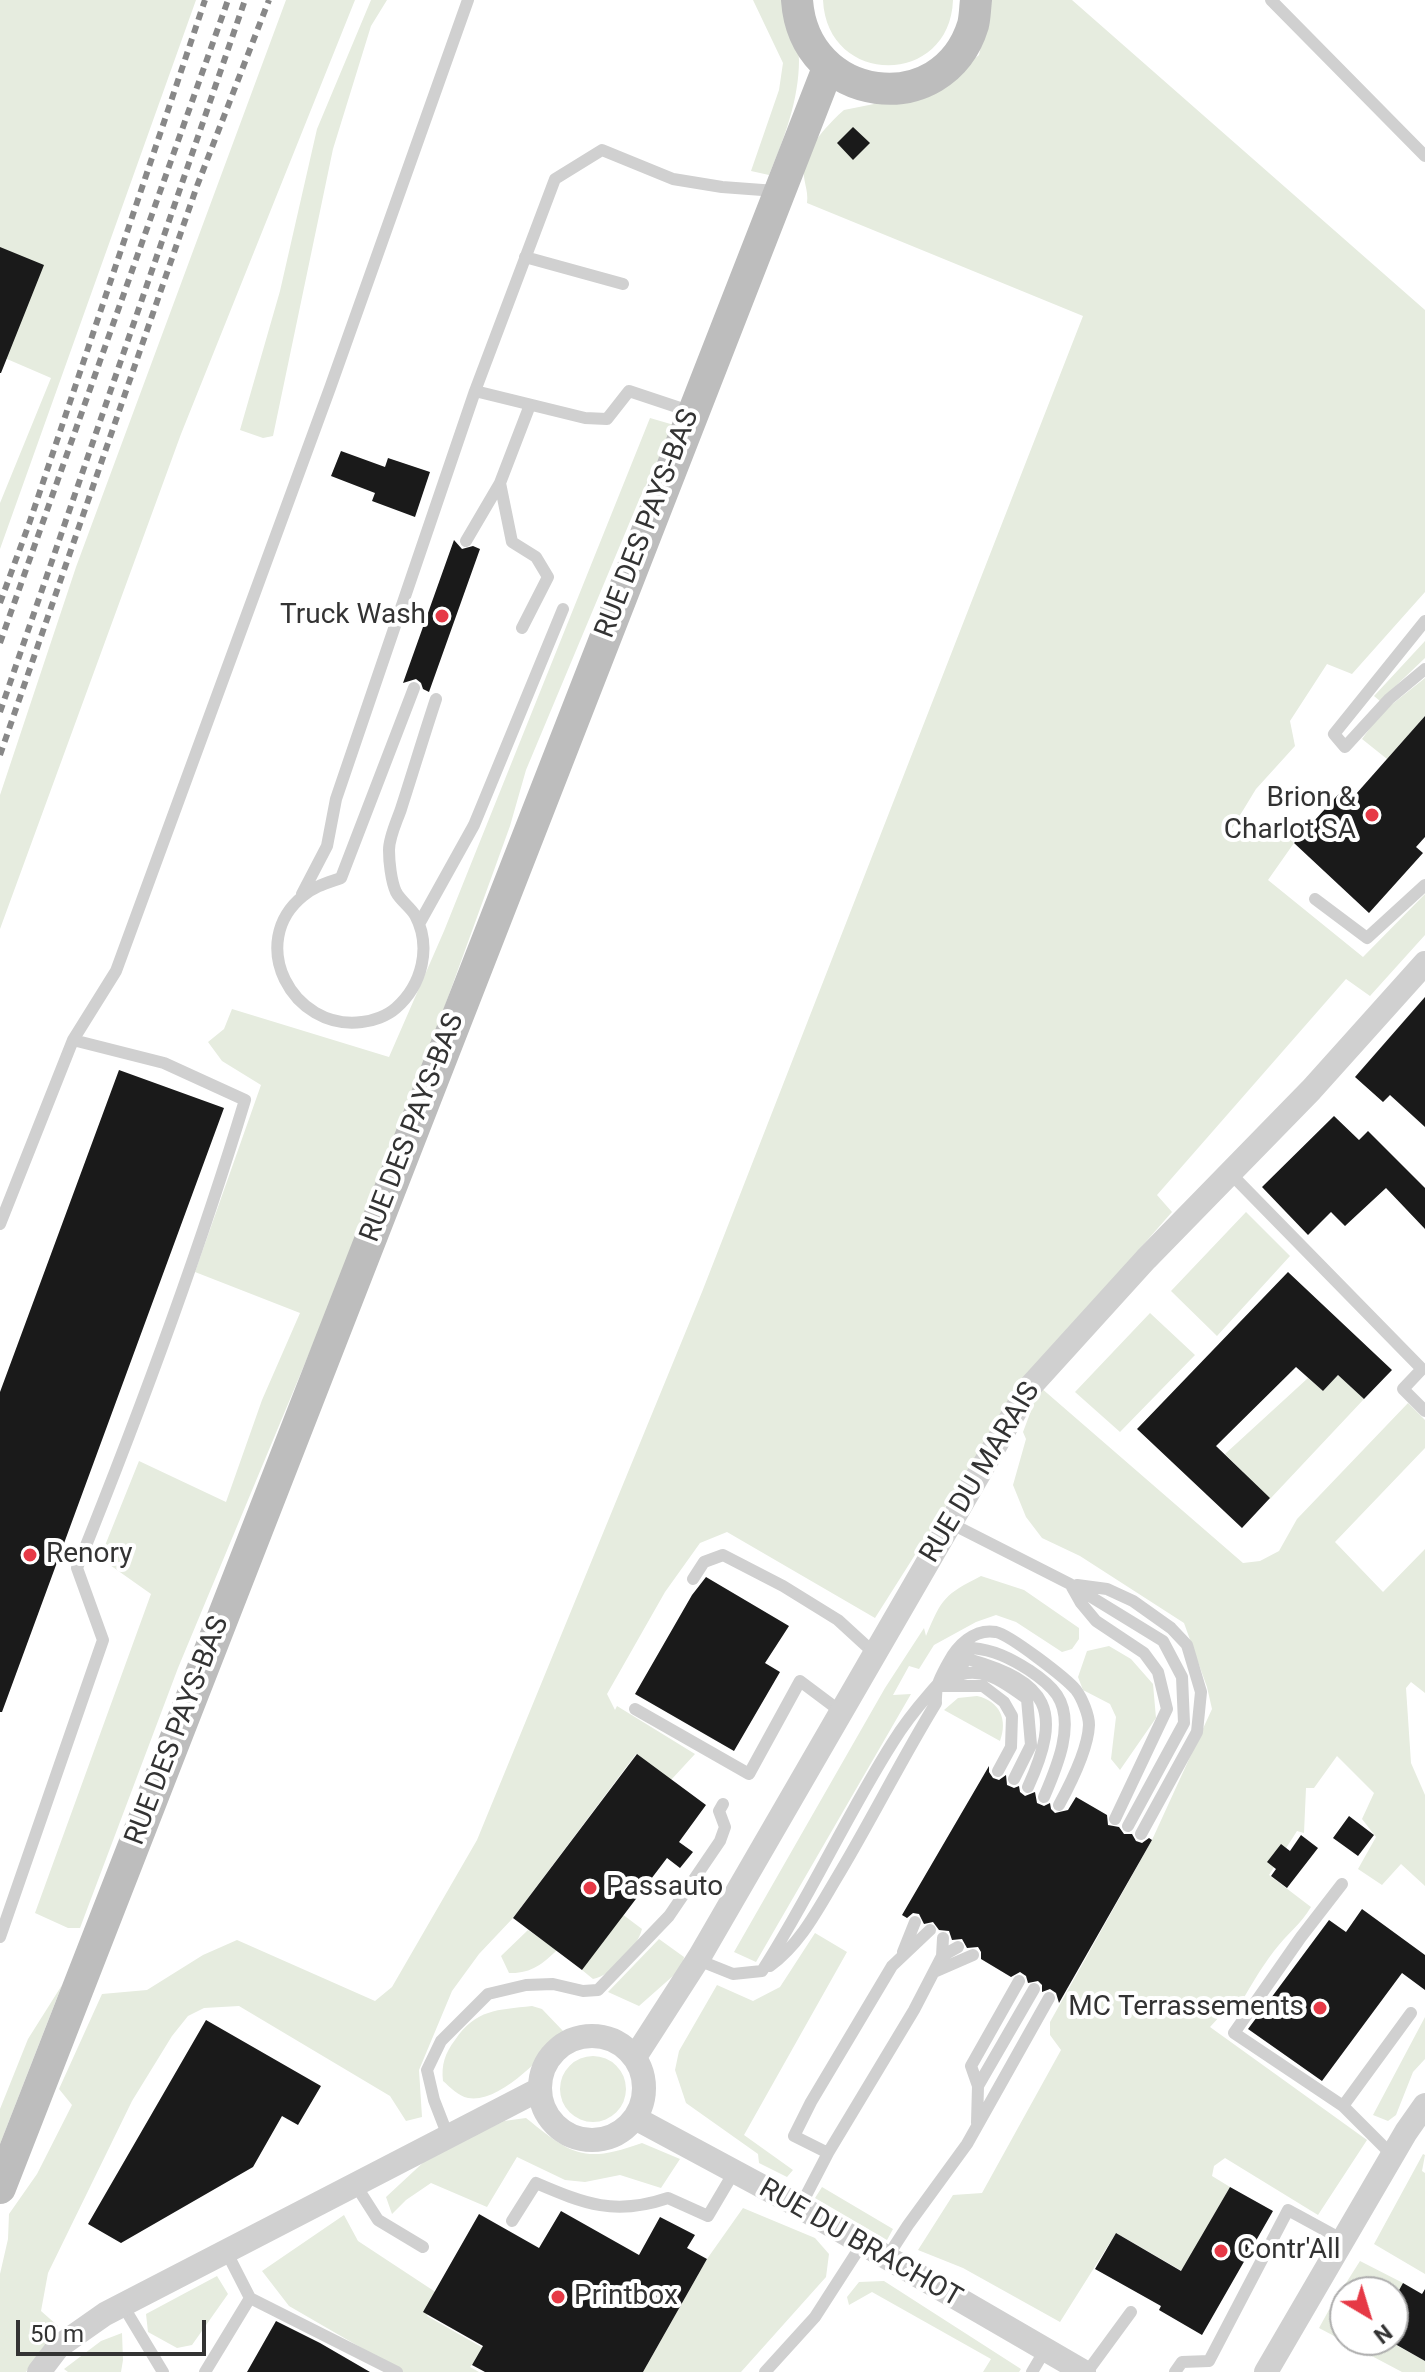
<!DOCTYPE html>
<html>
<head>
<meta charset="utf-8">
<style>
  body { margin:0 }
  #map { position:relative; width:1425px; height:2372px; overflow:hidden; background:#fff; font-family:Roboto,sans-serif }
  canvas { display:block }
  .north { position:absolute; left:1329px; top:2276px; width:80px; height:80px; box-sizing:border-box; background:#fff; border:2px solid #adadad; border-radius:50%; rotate:142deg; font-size:22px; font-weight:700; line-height:32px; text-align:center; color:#333 }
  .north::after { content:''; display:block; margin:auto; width:28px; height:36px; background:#e63946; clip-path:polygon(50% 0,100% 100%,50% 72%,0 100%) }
  .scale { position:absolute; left:16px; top:2320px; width:190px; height:36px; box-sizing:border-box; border:4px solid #333; border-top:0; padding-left:10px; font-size:24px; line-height:28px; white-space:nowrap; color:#333; -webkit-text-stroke:6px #fff; paint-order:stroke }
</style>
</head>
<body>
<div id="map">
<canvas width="1425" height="2372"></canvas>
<div class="north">N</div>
<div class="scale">50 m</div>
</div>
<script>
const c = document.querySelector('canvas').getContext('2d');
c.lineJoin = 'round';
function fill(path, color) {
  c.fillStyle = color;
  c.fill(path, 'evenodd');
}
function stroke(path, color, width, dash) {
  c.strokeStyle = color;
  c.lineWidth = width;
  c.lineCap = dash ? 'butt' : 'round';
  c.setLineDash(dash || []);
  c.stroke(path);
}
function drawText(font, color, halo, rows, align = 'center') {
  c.font = font + ' Roboto,sans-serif';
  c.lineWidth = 8;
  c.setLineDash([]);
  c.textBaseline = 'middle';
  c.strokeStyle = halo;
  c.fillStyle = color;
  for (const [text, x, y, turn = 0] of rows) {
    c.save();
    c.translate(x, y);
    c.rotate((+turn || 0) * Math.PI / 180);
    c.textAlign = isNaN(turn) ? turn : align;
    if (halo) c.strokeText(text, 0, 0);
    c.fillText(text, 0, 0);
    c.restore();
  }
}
const green = new Path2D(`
  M0 0H196L0 549V503L51 378 0 356Z
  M286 0H355L181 434 0 929V795L76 567Z
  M371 0H387L371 26 333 149 273 436 263 438 240 430 280 291 317 129Z
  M753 0H785C780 28 799 38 799 60 799 100 784 139 769 175L751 171 779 90 783 63Z
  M823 0H953C950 87 827 87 823 0Z
  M992 0H1072L1425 310V592L1352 674 1327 664 1290 721 1295 746 1256 789 1231 830 1244 838 1270 821 1294 843 1268 880 1363 957 1425 894V935L1370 996 1346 979 1157 1195 1172 1212 1029 1375 875 1618 727 1532 700 1543 665 1592 607 1694 615 1710 617 1706 695 1754 671 1780 636 1754 513 1918 479 1954 452 1991 419 2070 422 2117 406 2121 390 2096 239 2006 204 2008 188 2016 172 2036 132 2101 48 2273 41 2311 58 2326 26 2372H0V2274L8 2239 9 2214 37 2174 72 2105 59 2089 102 1994 147 1990 203 1955 237 1940 375 2001 392 1987 477 1840 702 1292 1083 316 807 203C809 190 802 180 804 166 805 149 831 121 844 110L934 92 979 55Z
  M650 418 674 425 639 500 526 770 510 826 426 1058 318 1332 178 1668 80 1928H68L35 1913 151 1594 100 1558 139 1461 226 1502 262 1400 300 1313 195 1272 261 1085 222 1061 208 1042 224 1029 232 1009 389 1057 444 931Z
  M1425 641V658L1380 701 1374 696Z
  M1425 678V716L1387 759 1362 739 1381 713Z
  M1246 1212 1290 1256 1217 1336 1171 1291Z
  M1150 1313 1195 1355 1120 1432 1075 1392Z
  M1338 1375 1364 1399 1270 1499 1225 1454 1308 1378 1323 1391Z
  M1040 1387 1243 1563 1260 1561 1279 1551 1297 1519 1408 1403 1425 1420V1448L1335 1542 1383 1592 1425 1549V1693L1411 1682 1406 1688 1411 1763 1425 1795V1886L1401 1864 1382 1885 1358 1869 1376 1837 1362 1819 1374 1793 1337 1756 1314 1788H1306L1304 1833 1297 1831 1269 1875 1311 1907C1301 1924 1287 1934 1274 1951 1260 1969 1248 1991 1236 2011L1221 2015 1210 2027 1367 2140 1318 2215 1225 2158 1214 2166 1212 2176 1230 2187 1182 2271 1116 2233 1060 2322 963 2268 918 2250 953 2195 982 2193 1061 2050 1050 2035V2022L1152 1840 1212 1709 1207 1687 1184 1623 1080 1556 1042 1538 1026 1517 1013 1485 1026 1439 1023 1432Z
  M981 1576 1024 1590 1079 1628V1639L1072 1649 1062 1652 1016 1622 996 1615 976 1622 934 1645 919 1669 909 1666 893 1695 911 1694 756 1962 734 1952 885 1688 924 1628 926 1636C942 1598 944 1595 981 1576Z
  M1109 1646 1131 1659 1153 1684 1156 1718 1120 1770 1111 1759 1116 1717 1110 1704 1083 1690 1078 1677 1087 1651Z
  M977 1696C1000 1701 1008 1720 1000 1741L944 1710 958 1698Z
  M622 1914 642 1929C637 1948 613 1975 593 1979L582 1970Z
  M528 1930 557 1950C543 1964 530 1974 509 1973L501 1956Z
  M815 1933 847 1952 744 2135 793 2170 787 2177 759 2163 758 2154 686 2103 675 2070 679 2051 717 1985 753 2001 780 1987Z
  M659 1939 684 1957 682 1968 639 2006 608 1992Z
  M62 1985 0 2144V2109L28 2039Z
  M532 2006 542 2009 564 2032C545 2054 500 2104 468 2098 458 2096 450 2087 443 2081 441 2065 445 2053 455 2040 476 2009 497 2010 532 2006Z
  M1425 2017V2059L1413 2072 1396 2115 1388 2121 1373 2115Z
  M560 2089a33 33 0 1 1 66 0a33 33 0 1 1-66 0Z
  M526 2118C572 2155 584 2164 642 2143L680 2159 661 2188 620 2175 585 2182 565 2180 517 2157 487 2207 431 2183 406 2200 392 2214 386 2197 428 2158 504 2121Z
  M1423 2154 1425 2155 1422 2171 1425 2173V2274L1374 2244Z
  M822 2187 893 2229 887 2240 815 2198Z
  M743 2208 815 2238 829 2254 826 2277 741 2372H643L707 2259Z
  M344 2215 358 2241 437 2293 427 2316 485 2349 470 2367 479 2372H403L289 2306 262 2271Z
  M1360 2261 1403 2283 1393 2301V2292L1345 2293 1341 2291Z
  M217 2276 228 2294 192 2345 177 2348 148 2332 146 2314Z
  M884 2281 1021 2369 1019 2372H983L991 2359 872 2292 849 2305 847 2297 859 2282Z
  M1330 2308 1345 2316V2340H1387L1425 2361V2372H1402L1319 2328Z
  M122 2333 123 2360 121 2372H68L64 2369 101 2341Z`);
const building = new Path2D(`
  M853 127 870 143 853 160 837 143Z
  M0 247 44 265 1 373H0Z
  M341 451 385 467 388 458 430 472 415 517 372 501 375 493 331 476Z
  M454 540 462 549 473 546 480 549 429 692 423 689 421 683 416 679 403 683Z
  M1425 716V837L1416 847 1423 853 1369 913 1294 843 1346 786 1356 794Z
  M1425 997V1127L1390 1095 1383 1102 1355 1077Z
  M119 1070 224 1108 2 1712H0V1392Z
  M1334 1116 1359 1140 1368 1131 1425 1188V1229L1386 1188 1345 1226 1331 1212 1308 1235 1262 1187Z
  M1288 1272 1392 1370 1364 1399 1338 1375 1323 1391 1296 1367 1216 1446 1270 1498 1242 1528 1137 1429Z
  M706 1577 789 1626 765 1663 780 1672 734 1751 635 1694 692 1595Z
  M637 1754 706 1805 679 1842 693 1852 680 1868 667 1858 582 1970 513 1918Z
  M989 1766V1772L993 1778 999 1780 1006 1775 1007 1785 1014 1788 1019 1786 1020 1792 1025 1796 1035 1792 1037 1803 1044 1806 1050 1803 1051 1809 1055 1813 1068 1810 1076 1797 1107 1815 1108 1825 1119 1827 1124 1834H1132L1136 1841 1142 1843 1149 1838 1152 1840 1059 2003 1056 1993 1050 1989 1042 1992V1985L1038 1981 1028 1983 1026 1976 1020 1972 1011 1977 981 1959V1952L978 1947 967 1948 962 1939 952 1940 949 1931 939 1930 933 1922 924 1924 919 1914 913 1913 907 1918 902 1915Z
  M1349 1816 1374 1835 1358 1856 1333 1838Z
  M1301 1835 1318 1848 1287 1888 1271 1876 1276 1869 1267 1862 1281 1844 1290 1851Z
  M1362 1909 1425 1955V1990L1402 1973 1322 2081 1248 2029 1329 1920 1346 1932Z
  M206 2020 321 2086 298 2125 282 2116 253 2167 121 2243 88 2224Z
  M1230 2187 1273 2211 1202 2335 1159 2310 1161 2306 1095 2269 1116 2233 1181 2271Z
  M561 2211 639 2255 660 2217 695 2235 687 2248 707 2259 643 2372H485L472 2365 483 2346 423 2312 479 2214 539 2248Z
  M1403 2283 1422 2294 1425 2289V2361L1395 2344 1404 2327 1393 2321V2301Z
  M276 2321 320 2343 370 2372H247Z`);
const lane = new Path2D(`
  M1271 0 1425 156
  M525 257 623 284
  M692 412 629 391 607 419 585 418 475 391 555 179 602 150 673 179 722 187 776 191
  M466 541 500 483
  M1425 621 1334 734 1345 747 1389 699 1425 669
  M522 628 548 577 536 557 512 542 500 483 530 405
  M414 688 341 878C327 883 315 886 303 896 246 942 292 1031 362 1022 373 1021 387 1016 396 1008 422 985 432 947 415 915 410 907 400 900 396 892 391 881 389 861 389 850 389 837 397 821 401 809 413 772 424 735 436 699
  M302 894 327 846 336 799 475 391
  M1315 899 1367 938 1425 885
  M419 924 474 825 563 609
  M1229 1172 1422 1369 1403 1389 1425 1411
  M0 1224 73 1040 116 971 330 388 468 0
  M950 1523 1070 1584 1163 1641 1182 1677 1184 1723 1128 1826
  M693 1579 704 1562 723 1555 783 1586 838 1620 874 1653
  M1077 1585 1107 1589 1133 1601 1171 1628 1187 1645 1201 1692 1197 1732 1141 1834
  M1072 1587 1081 1603 1096 1621 1144 1653 1158 1672 1167 1709 1115 1819
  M959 1667 968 1659C1049 1682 1063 1710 1028 1787
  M952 1678C980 1663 1005 1683 1027 1699L1031 1745 1014 1779
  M942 1686H983L1004 1702 1012 1716 1011 1747 998 1771
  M635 1709 749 1774 800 1681 840 1711
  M1342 1884 1301 1937 1234 2033 1343 2106
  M0 1937 103 1640 77 1568C139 1414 197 1259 245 1100L164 1063 73 1040
  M903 1952 915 1922
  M942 1956 958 1947
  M698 1960 733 1974 762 1971C810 1897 846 1816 893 1742 914 1708 944 1677 972 1648 994 1650 1010 1658 1029 1670 1038 1676 1051 1686 1057 1695 1076 1724 1056 1769 1044 1797
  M770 1966C800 1944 817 1911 836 1879 871 1821 901 1760 936 1703 935 1686 940 1678 948 1663 957 1646 974 1628 996 1632 1010 1635 1066 1678 1076 1690 1082 1698 1089 1715 1089 1725 1088 1750 1071 1783 1059 1805
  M934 1972 973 1955
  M978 2086 971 2066 1019 1981
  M977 2123 978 2086 1034 1989
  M448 2136 434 2100 427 2070 441 2041 488 1994 526 1985 553 1984 583 1991 598 1990 669 1916 720 1841 725 1827 719 1811 723 1804
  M828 2153 914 2010 942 1956 943 1938
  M1392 2155 1343 2106 1411 2013
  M355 2184 378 2220 423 2247
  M800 2207 828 2153 794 2136 811 2102 892 1966 930 1930
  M512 2221 536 2183C585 2204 615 2216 668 2198L708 2216 734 2172
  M886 2259 908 2225 967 2144 1049 1998
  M250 2298 397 2372
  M122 2304 163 2372
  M205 2372 250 2298 226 2251
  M765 2372 815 2317 862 2244
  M1032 2372 1045 2350
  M1087 2372 1131 2312
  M1175 2372 1182 2362 1209 2361 1288 2210 1343 2240`);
const street = new Path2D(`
  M540 2088a52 52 0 1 1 104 0a52 52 0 1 1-104 0Z
  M635 2057 700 1956 1028 1389 1146 1259 1311 1090 1425 963
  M635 2118 793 2203 1084 2372
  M39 2372 58 2347 105 2314 540 2089
  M1266 2372 1406 2132 1425 2105`);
const secondary = new Path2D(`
  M797 0C804 104 943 122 973 25 975 17 975 8 976 0
  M0 2188 828 68`);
const rail = new Path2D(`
  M0 603 29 524 205 0
  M0 643 228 0
  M0 712 245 0
  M0 755 197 186 269 0`);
const markers = [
  [442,616,8,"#e63946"],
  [1372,815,8,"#e63946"],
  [30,1555,8,"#e63946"],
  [590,1888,8,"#e63946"],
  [1320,2008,8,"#e63946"],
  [1221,2251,8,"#e63946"],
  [558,2297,8,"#e63946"]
];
const streetNames = [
  ["RUE DES PAYS-BAS",648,524,-69],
  ["RUE DES PAYS-BAS",413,1128,-69],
  ["RUE DU MARAIS",981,1473,-59],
  ["RUE DES PAYS-BAS",178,1731,-69],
  ["RUE DU BRACHOT",860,2244,30]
];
const poiNames = [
  ["Truck Wash",426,616,"right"],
  ["Brion &",1356,799,"right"],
  ["Charlot SA",1356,831,"right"],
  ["Renory",46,1555],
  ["Passauto",606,1888],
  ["MC Terrassements",1304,2008,"right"],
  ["Contr'All",1237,2251],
  ["Printbox",574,2297]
];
fill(green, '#e6ecdf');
fill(building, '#1a1a1a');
stroke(lane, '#d0d0d0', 12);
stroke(street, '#d0d0d0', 24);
stroke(secondary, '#bdbdbd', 32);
stroke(rail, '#888', 6, [8, 6]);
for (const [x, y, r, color] of markers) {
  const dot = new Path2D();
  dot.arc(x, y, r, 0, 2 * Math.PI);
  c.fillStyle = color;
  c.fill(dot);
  stroke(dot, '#fff', 3);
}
drawText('28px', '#333', '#fff', streetNames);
drawText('28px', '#333', '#fff', poiNames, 'left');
</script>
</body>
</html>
